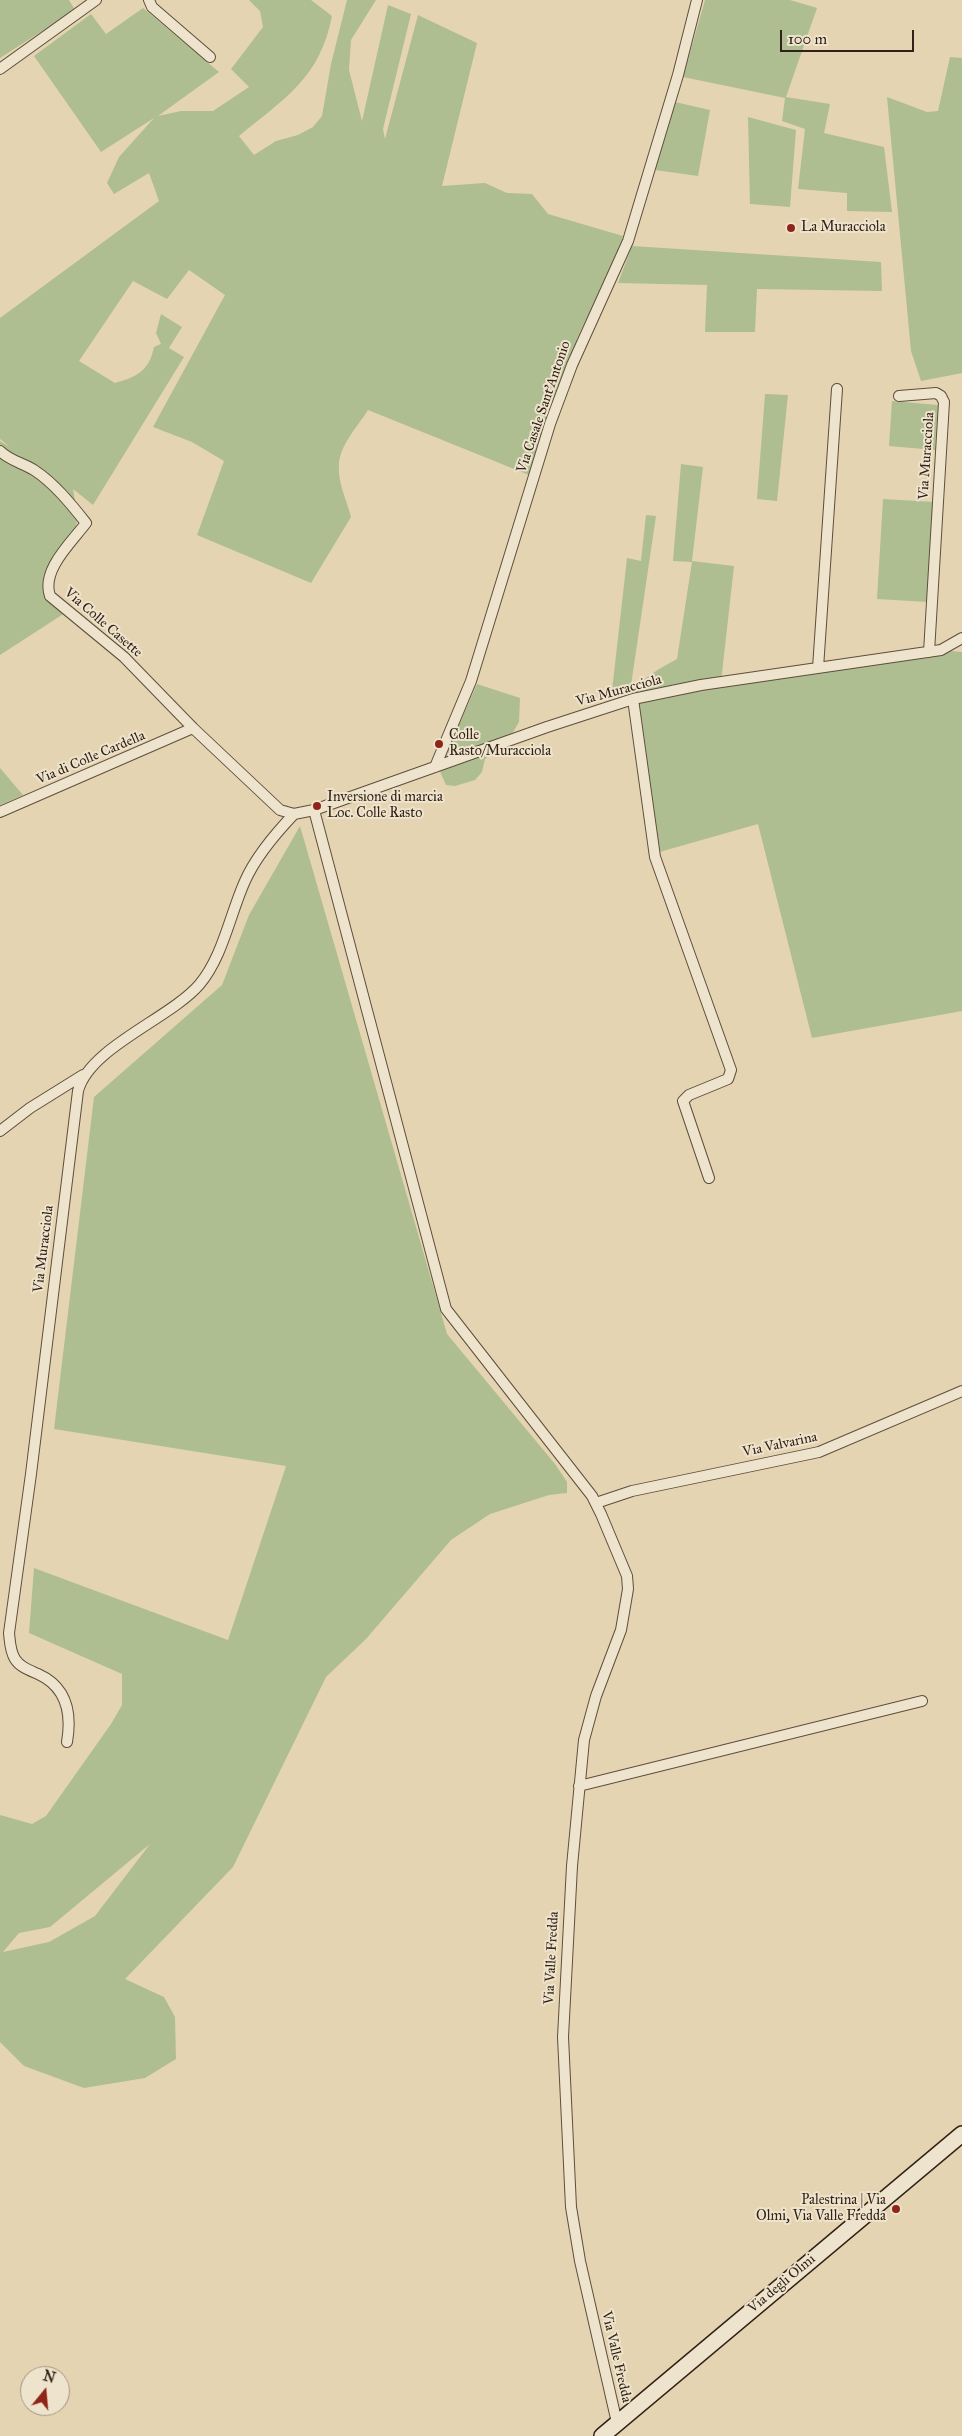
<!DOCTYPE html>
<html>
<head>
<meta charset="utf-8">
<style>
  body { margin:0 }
  #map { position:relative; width:962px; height:2436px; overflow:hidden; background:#e5d4b1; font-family:"IM FELL Great Primer",serif }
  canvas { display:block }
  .north { position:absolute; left:20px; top:2366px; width:50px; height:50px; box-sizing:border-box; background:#eee3cc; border:1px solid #a29583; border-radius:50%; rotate:17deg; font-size:14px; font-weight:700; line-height:20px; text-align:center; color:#312116 }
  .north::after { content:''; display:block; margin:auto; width:18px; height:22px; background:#8f2418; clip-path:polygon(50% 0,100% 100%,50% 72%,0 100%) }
  .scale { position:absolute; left:780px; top:30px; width:134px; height:22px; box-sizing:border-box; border:2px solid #312116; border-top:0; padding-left:6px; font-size:15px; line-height:18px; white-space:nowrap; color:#312116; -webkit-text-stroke:4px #eee3cc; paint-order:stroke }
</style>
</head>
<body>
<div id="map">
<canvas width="962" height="2436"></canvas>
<div class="north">N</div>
<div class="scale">100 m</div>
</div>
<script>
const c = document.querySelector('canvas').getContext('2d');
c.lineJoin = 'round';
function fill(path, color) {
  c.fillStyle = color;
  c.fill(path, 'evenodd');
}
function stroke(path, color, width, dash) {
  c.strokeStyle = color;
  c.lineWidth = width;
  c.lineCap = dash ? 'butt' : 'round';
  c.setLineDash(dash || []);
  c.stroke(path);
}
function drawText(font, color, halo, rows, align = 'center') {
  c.font = font + ' "IM FELL Great Primer",serif';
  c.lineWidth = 4;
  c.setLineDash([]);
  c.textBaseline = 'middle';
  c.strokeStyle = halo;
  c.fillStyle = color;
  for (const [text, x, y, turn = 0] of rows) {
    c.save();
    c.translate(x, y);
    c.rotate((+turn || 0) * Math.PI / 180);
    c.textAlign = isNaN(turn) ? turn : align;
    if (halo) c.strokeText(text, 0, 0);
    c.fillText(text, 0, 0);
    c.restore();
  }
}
const green = new Path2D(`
  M0 0H69L75 10 0 58Z
  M249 0H311L332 16C320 78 285 98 239 136L254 155 276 141 298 135 313 127 322 116 331 64 347 0H376L351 40 349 70 362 121 388 5 411 14 383 129 385 139 418 15 477 43 442 186 485 183 507 193 532 194 548 214 623 236 616 258 579 334 554 400 540 407 541 415 547 416 529 475 368 410C358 426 340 445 339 464 337 481 347 501 351 517L311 583 197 535 224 461 192 442 153 427 225 295 189 270 167 299 133 281 79 361 115 383C137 377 149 371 154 347L161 344 156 333 161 314 182 327 169 348 184 357 93 505 73 489 77 512 76 537 50 572 49 592 68 611 0 655V441L10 447 0 439V318L159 201 149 173 114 194 107 183 119 157 154 118 101 152 34 56 91 14 106 34 143 8 219 72 158 116 181 111H213L249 87 231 69 263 27 260 11Z
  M705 0H790L817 8 786 97 830 104 824 133 884 147 892 212 847 211V193L798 189 805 129 782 121 785 98 683 77Z
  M950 57 962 58V373L921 381 911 351 887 97 927 112 938 111Z
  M675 102 710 110 698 176 655 170Z
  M748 117 796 130 790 207 750 204Z
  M632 246 881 262 882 291 757 289 755 332H705L707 285 618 283Z
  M765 394 788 395 777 501 757 499Z
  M892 401 938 405 935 450 889 446Z
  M681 464 703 467 692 561 734 566 721 682 941 650 962 652V1011L812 1038 758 824 656 853 633 699 630 693 612 691 627 558 641 561 646 515 656 516 630 692C643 678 660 668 677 659L692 562 673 561Z
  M883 499 934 502 928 602 877 599Z
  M477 684 520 698 519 722 509 739 485 759 482 772 475 780 455 786 446 785 439 769Z
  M0 768 23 795 0 805Z
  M300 826 447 1334 555 1464 567 1482V1493L549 1495 490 1514 451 1540 366 1639 326 1677 233 1867 125 1979 164 1997 175 2017 176 2059 145 2078 84 2088 24 2066 0 2042V1815L32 1824 46 1816 111 1724 122 1705V1674L29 1633 34 1568 228 1640 286 1466 54 1429 94 1097 222 985 249 915ZM150 1844 95 1916 49 1942 3 1952 19 1933 50 1927Z`);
const street = new Path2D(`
  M149 0 152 7 210 57
  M0 69 96 0
  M899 396 936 393 941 396 944 402 929 652
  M0 451C10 461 23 463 34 470 54 483 71 504 86 523 71 543 41 570 50 596L124 657 193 728 280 810 294 814 314 810 547 727 633 699 701 685 941 650 962 638
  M818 668 837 389
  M633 699 655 857 731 1070 728 1079 689 1095 683 1101 709 1178
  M435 767 471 681 550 424 572 365 628 241 678 75 697 0
  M314 810 446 1309 592 1496 601 1514 627 1576 628 1589 621 1630 596 1696 584 1740 572 1866 563 2037 571 2207 580 2261 617 2423
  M0 812 193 728
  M0 1131 30 1108 83 1075
  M596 1503 632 1491 819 1452 962 1391
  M67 1742C72 1713 67 1687 38 1674 29 1670 20 1667 15 1659 10 1651 10 1642 9 1633L31 1474 78 1091C89 1048 169 1019 199 985 223 957 230 914 245 881 256 856 275 834 294 814
  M579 1786 922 1701`);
const secondary = new Path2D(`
  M602 2436 962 2134`);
const markers = [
  [791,228,5,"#8f2418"],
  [439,744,5,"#8f2418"],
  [317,806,5,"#8f2418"],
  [896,2209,5,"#8f2418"]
];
const poiNames = [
  ["La Muracciola",801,228],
  ["Colle",449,736],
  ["Rasto/Muracciola",449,752],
  ["Inversione di marcia",327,798],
  ["Loc. Colle Rasto",327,814],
  ["Palestrina | Via",886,2201,"right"],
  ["Olmi, Via Valle Fredda",886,2217,"right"]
];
const streetNames = [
  ["Via Casale Sant'Antonio",544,407,-71],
  ["Via Muracciola",927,456,-86],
  ["Via Colle Casette",103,623,41],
  ["Via Muracciola",619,691,-15],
  ["Via di Colle Cardella",91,758,-23],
  ["Via Muracciola",44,1249,-83],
  ["Via Valvarina",780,1445,-12],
  ["Via Valle Fredda",552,1958,-87],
  ["Via degli Olmi",782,2284,-40],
  ["Via Valle Fredda",616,2357,77]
];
fill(green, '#aebe91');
stroke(street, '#5e4e3d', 12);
stroke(secondary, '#312116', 18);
stroke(street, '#eee3cc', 10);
stroke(secondary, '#eee3cc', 15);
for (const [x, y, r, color] of markers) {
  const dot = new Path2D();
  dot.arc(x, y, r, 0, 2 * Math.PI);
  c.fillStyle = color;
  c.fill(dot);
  stroke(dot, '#eee3cc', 2);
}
drawText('14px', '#312116', '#eee3cc', poiNames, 'left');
drawText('14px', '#312116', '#eee3cc', streetNames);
</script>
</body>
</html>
